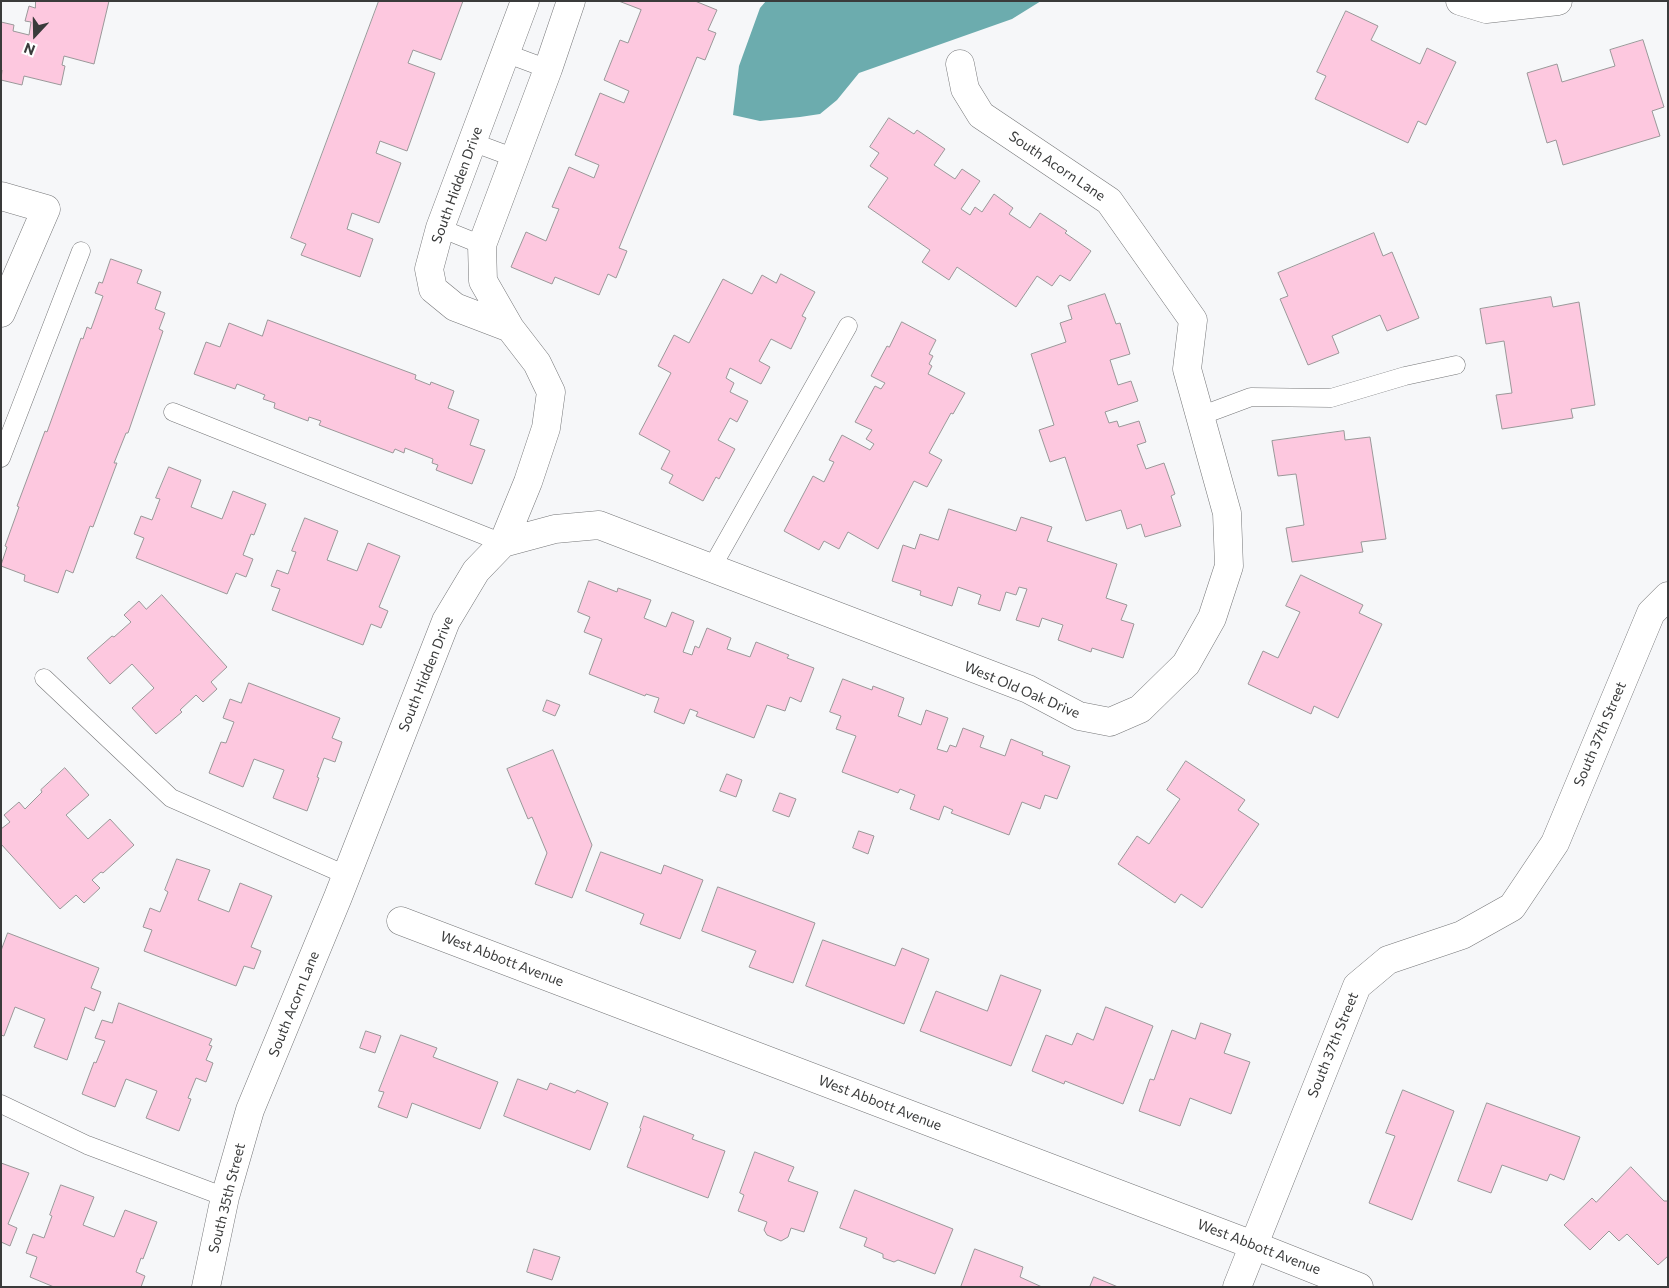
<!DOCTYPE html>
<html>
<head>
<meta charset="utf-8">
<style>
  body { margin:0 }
  #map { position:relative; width:1669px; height:1288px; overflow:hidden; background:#f6f7f9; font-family:Commissioner,sans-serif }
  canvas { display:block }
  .frame { position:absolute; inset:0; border:2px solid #3a3b3b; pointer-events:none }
  .north { position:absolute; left:10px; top:10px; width:50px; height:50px; -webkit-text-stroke:4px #fff; paint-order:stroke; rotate:201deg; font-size:14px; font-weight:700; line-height:20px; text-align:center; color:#3a3b3b }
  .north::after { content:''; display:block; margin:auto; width:18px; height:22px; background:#3a3b3b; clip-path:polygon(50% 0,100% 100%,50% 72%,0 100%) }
</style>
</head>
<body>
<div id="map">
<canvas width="1669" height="1288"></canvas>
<div class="frame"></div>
<div class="north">N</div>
</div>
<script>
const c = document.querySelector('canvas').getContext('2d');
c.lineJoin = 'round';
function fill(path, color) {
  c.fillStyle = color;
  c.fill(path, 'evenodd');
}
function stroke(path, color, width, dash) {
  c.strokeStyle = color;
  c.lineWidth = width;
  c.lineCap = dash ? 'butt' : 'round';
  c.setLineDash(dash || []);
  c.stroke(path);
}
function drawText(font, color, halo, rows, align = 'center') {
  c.font = font + ' Commissioner,sans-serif';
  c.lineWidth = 5;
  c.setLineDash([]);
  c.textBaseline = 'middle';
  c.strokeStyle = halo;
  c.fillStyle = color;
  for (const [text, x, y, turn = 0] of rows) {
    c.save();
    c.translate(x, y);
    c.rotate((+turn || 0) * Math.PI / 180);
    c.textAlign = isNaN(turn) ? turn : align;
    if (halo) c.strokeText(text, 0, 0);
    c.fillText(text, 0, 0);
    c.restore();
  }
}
const water = new Path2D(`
  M766 1H1041L1012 19 859 73 837 100 820 114 800 117 760 121 733 115 739 66 760 8Z`);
const building = new Path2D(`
  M36 1H109L94 64 64 56 62 65 65 66 61 85 24 76 22 85 1 80 2 70H1V22L14 25 13 31 29 35 31 22 25 21 29 6 35 8Z
  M379 1H463L441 60 413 50 408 63 435 73 407 151 380 141 376 153 401 163 379 223 352 213 347 229 373 239 360 277 301 255 306 244 291 238Z
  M619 1H695L717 10 708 30 716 33 705 60 697 57 619 248 627 251 616 278 608 274 599 295 555 277 552 284 511 267 526 232 546 241 559 209 552 207 569 167 594 178 599 165 575 155 600 93 624 103 629 91 604 80 620 40 628 43 641 10Z
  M1346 11 1378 26 1371 40 1420 64 1427 48 1456 62 1426 125 1418 121 1408 143 1315 99 1326 76 1317 72Z
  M1643 40 1664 107 1652 111 1660 136 1563 165 1556 140 1547 143 1527 73 1557 64 1562 82 1615 66 1610 50Z
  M889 118 914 134 917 130 945 149 934 165 955 179 962 169 980 181 961 209 970 215 975 207 982 212 994 194 1013 208 1009 214 1030 228 1040 213 1067 231 1065 233 1091 251 1070 281 1060 275 1052 286 1037 276 1016 307 957 267 949 280 922 262 930 250 868 207 888 178 870 166 879 153 870 147Z
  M1374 233 1383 256 1392 252 1419 318 1387 331 1380 315 1332 336 1339 353 1308 365 1280 299 1288 296 1278 273Z
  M111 259 142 270 137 283 161 292 155 309 165 313 159 329 163 331 128 433H126L114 463H117L93 527 90 526 73 573 66 570 58 593 24 581 25 575 1 566V565L7 547 5 546 19 507 17 506 45 431 47 432 81 338 83 339 87 327 91 329 103 296 95 293 99 282 102 283Z
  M781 274 815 292 802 316 806 318 791 349 771 339 759 361 770 367 761 384 730 368 726 378 734 383 730 392 748 401 737 422 730 418 718 440 735 449 719 479 716 477 703 501 669 483 673 475 661 469 670 451 639 434 671 373 658 366 674 335 689 343 723 279 752 294 762 275 776 283Z
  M1105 294 1116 324 1120 323 1130 354 1110 360 1118 385 1131 381 1138 401 1105 412 1109 423 1117 421 1119 427 1139 421 1146 442 1137 445 1146 469 1164 463 1175 494 1171 496 1181 526 1145 537 1141 524 1127 529 1121 510 1086 521 1065 457 1050 462 1039 430 1054 425 1031 354 1066 342 1060 323 1072 319 1068 306Z
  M1551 297 1553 307 1579 302 1595 405 1571 409 1573 418 1502 429 1496 395 1512 393 1504 341 1486 344 1480 309Z
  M268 320 416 375 415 379 430 385 431 382 454 391 448 408 479 420 470 445 485 450 472 484 436 470 438 465 432 463 433 459 405 448 404 453 395 449 393 453 319 425 321 421 309 417 308 421 274 408 275 403 263 399 265 395 237 384 235 389 194 374 206 342 220 347 229 323 262 336Z
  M902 322 936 340 929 354 933 356 929 364 932 366 928 374 965 393 953 414 951 413 929 453 942 460 927 487 914 481 878 549 848 532 839 549 824 541 819 550 784 531 813 476 824 482 834 462 829 460 842 435 870 450 874 444 866 439 872 430 855 422 875 386 881 389 885 383 871 376 887 346 889 347Z
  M1344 431 1345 440 1370 437 1386 539 1361 542 1363 552 1292 562 1286 528 1304 525 1296 474 1278 476 1272 441Z
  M169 467 201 480 191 507 222 519 233 491 266 504 254 535 251 534 243 555 253 559 246 577 236 573 227 594 136 558 144 538 134 534 141 516 152 520 160 499 156 498Z
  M949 509 1016 531 1021 517 1052 527 1047 541 1117 564 1106 598 1127 605 1121 620 1134 624 1123 658 1092 648 1091 652 1058 640 1063 625 1042 618 1039 627 1016 620 1027 589 1019 587 1016 595 1006 592 1000 611 978 604 981 595 958 587 952 606 920 595 921 591 892 581 903 545 915 549 920 534 938 540Z
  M305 518 338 531 327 560 357 571 368 543 400 556 379 607 388 611 381 628 371 624 363 645 272 610 280 589 271 586 277 570 288 574 296 552 292 551Z
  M1301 575 1363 605 1359 613 1382 624 1338 718 1314 706 1311 714 1248 684 1263 651 1278 658 1300 612 1286 606Z
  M589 581 617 592 618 588 651 600 644 618 666 627 672 612 694 621 683 652 692 655 695 646 699 648 707 628 731 638 727 649 750 657 756 642 789 655 787 658 814 668 801 702 790 697 785 711 767 705 754 738 696 716 698 712 690 709 684 724 654 712 659 698 646 694 645 696 589 674 602 639 584 632 590 617 578 612Z
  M162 595 227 667 211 682 217 689 203 702 196 695 180 710 182 712 156 734 132 708 154 688 132 664 110 684 87 658 112 636 114 637 131 622 124 615 139 601 146 609Z
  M843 679 872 690 873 686 904 698 898 716 921 725 926 710 948 718 937 749 947 752 950 745 956 747 963 728 984 736 980 747 1005 756 1011 739 1043 752 1042 755 1070 766 1057 799 1045 795 1040 809 1022 802 1009 835 951 813 953 810 944 806 939 820 910 809 915 795 900 789 898 793 842 772 856 736 836 729 841 716 830 712Z
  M249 683 340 718 332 738 342 742 335 762 324 758 317 777 319 778 307 811 273 798 284 770 254 759 243 787 209 773 221 742 226 743 234 722 223 718 230 699 241 703Z
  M547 700 560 705 555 716 543 711Z
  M553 750 592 845 572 898 535 884 547 853 532 817 528 819 507 769Z
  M1186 761 1245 800 1238 810 1259 824 1202 908 1181 894 1175 903 1118 864 1137 836 1149 844 1180 799 1167 790Z
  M65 768 89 795 66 815 88 839 110 819 134 845 103 873 101 872 92 880 100 888 84 903 76 895 60 909 1 844V829L10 822 4 815 19 802 25 809 42 792 41 790Z
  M727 774 742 780 736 797 720 791Z
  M780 793 796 799 789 817 773 811Z
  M859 831 874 836 868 854 853 848Z
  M601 852 661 874 664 865 703 880 680 939 640 924 644 914 586 891Z
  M177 859 210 870 198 900 229 912 240 883 272 896 251 947 261 951 254 969 244 966 236 986 144 951 152 930 143 927 150 908 160 912 168 892 165 890Z
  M718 887 815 923 793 983 749 967 756 951 702 931Z
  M8 933 99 968 91 988 101 992 94 1011 85 1007 67 1060 34 1047 45 1019 15 1007 4 1036 1 1035V951Z
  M823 940 895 966 902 948 929 959 904 1024 806 986Z
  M1001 975 1041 990 1011 1066 920 1031 936 991 987 1011Z
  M119 1003 212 1039 209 1045 212 1046 206 1060 213 1063 206 1082 196 1078 188 1098 191 1099 179 1131 146 1118 157 1091 126 1079 115 1107 82 1094 94 1062 96 1063 105 1041 95 1038 102 1020 112 1023Z
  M1106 1007 1153 1026 1123 1104 1065 1081 1064 1084 1032 1071 1046 1035 1072 1045 1077 1033 1093 1040Z
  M1201 1023 1231 1034 1224 1053 1250 1062 1231 1114 1190 1098 1180 1126 1139 1111 1150 1079 1154 1080 1172 1030 1195 1039Z
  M366 1031 381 1036 375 1053 360 1048Z
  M401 1035 437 1048 433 1057 498 1082 480 1129 412 1103 407 1118 378 1107 384 1092 379 1091Z
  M518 1079 547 1090 550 1083 575 1093 577 1090 608 1103 590 1150 504 1116Z
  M1403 1090 1454 1111 1412 1220 1369 1203 1395 1136 1386 1133Z
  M1487 1103 1580 1137 1564 1180 1550 1174 1547 1181 1502 1165 1491 1193 1458 1181Z
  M644 1116 694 1135 692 1139 725 1151 708 1198 627 1167 641 1129 640 1128Z
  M755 1152 794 1167 788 1181 818 1192 804 1232 791 1228 788 1237 781 1241 767 1235 764 1230 767 1222 738 1211 744 1195 740 1193Z
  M1 1163 29 1173 8 1224 17 1228 10 1246 1 1242Z
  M1631 1167 1664 1201H1668V1256L1658 1265 1627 1234 1619 1241 1609 1231 1590 1250 1564 1225 1592 1198 1596 1202Z
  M61 1185 94 1197 83 1225 114 1237 125 1210 157 1222 143 1259 141 1258 136 1272 145 1276 141 1287H54L30 1277 37 1257 26 1253 33 1234 44 1238 52 1216 50 1215Z
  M855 1190 953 1229 935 1274 898 1260 894 1262 883 1258V1254L864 1246 867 1238 840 1228Z
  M534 1249 560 1257 552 1280 527 1272Z
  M975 1249 1023 1267 1020 1277 1042 1287H961Z
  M1094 1277 1118 1287H1090Z`);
const lane = new Path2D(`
  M505 53 548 69
  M472 142 515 158
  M440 228 482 245
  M173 412 503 543
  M1200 416 1251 397 1331 398 1405 376 1456 365
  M1 458 81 251
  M712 567 848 326
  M44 678 171 798 346 875
  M1 1104 87 1145 225 1197`);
const street = new Path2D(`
  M1460 1 1486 9 1558 1
  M1 196 46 209 1 313
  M510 328 455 307 433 289 429 269 440 228 525 1
  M503 543 555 529 599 525 1028 689 1079 716 1110 722 1140 709 1186 664 1212 618 1229 566 1227 513 1187 369 1193 320 1109 201 981 115 965 89 960 64
  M401 921 1253 1245 1359 1287
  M206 1287 225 1197 250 1110 338 897 446 621 476 571 503 543 528 482 546 428 551 392 537 363 510 328 483 281 482 245 548 69 571 1
  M1237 1287 1357 986 1388 960 1462 935 1512 907 1555 843 1651 613 1668 596`);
const streetNames = [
  ["South Acorn Lane",1057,166,34],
  ["South Hidden Drive",457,185,-70],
  ["South Hidden Drive",426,674,-68],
  ["West Old Oak Drive",1022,690,23],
  ["South 37th Street",1600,734,-67],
  ["West Abbott Avenue",502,959,21],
  ["South Acorn Lane",294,1004,-68],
  ["South 37th Street",1333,1045,-68],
  ["West Abbott Avenue",880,1103,21],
  ["South 35th Street",227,1198,-76],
  ["West Abbott Avenue",1259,1247,21]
];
fill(water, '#6cacae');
fill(building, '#fdc8df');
stroke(building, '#9a9899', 1);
stroke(lane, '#757678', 19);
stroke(street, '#757678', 29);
stroke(lane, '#fff', 18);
stroke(street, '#fff', 28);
drawText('14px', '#3a3b3b', '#fff', streetNames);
</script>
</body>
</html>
